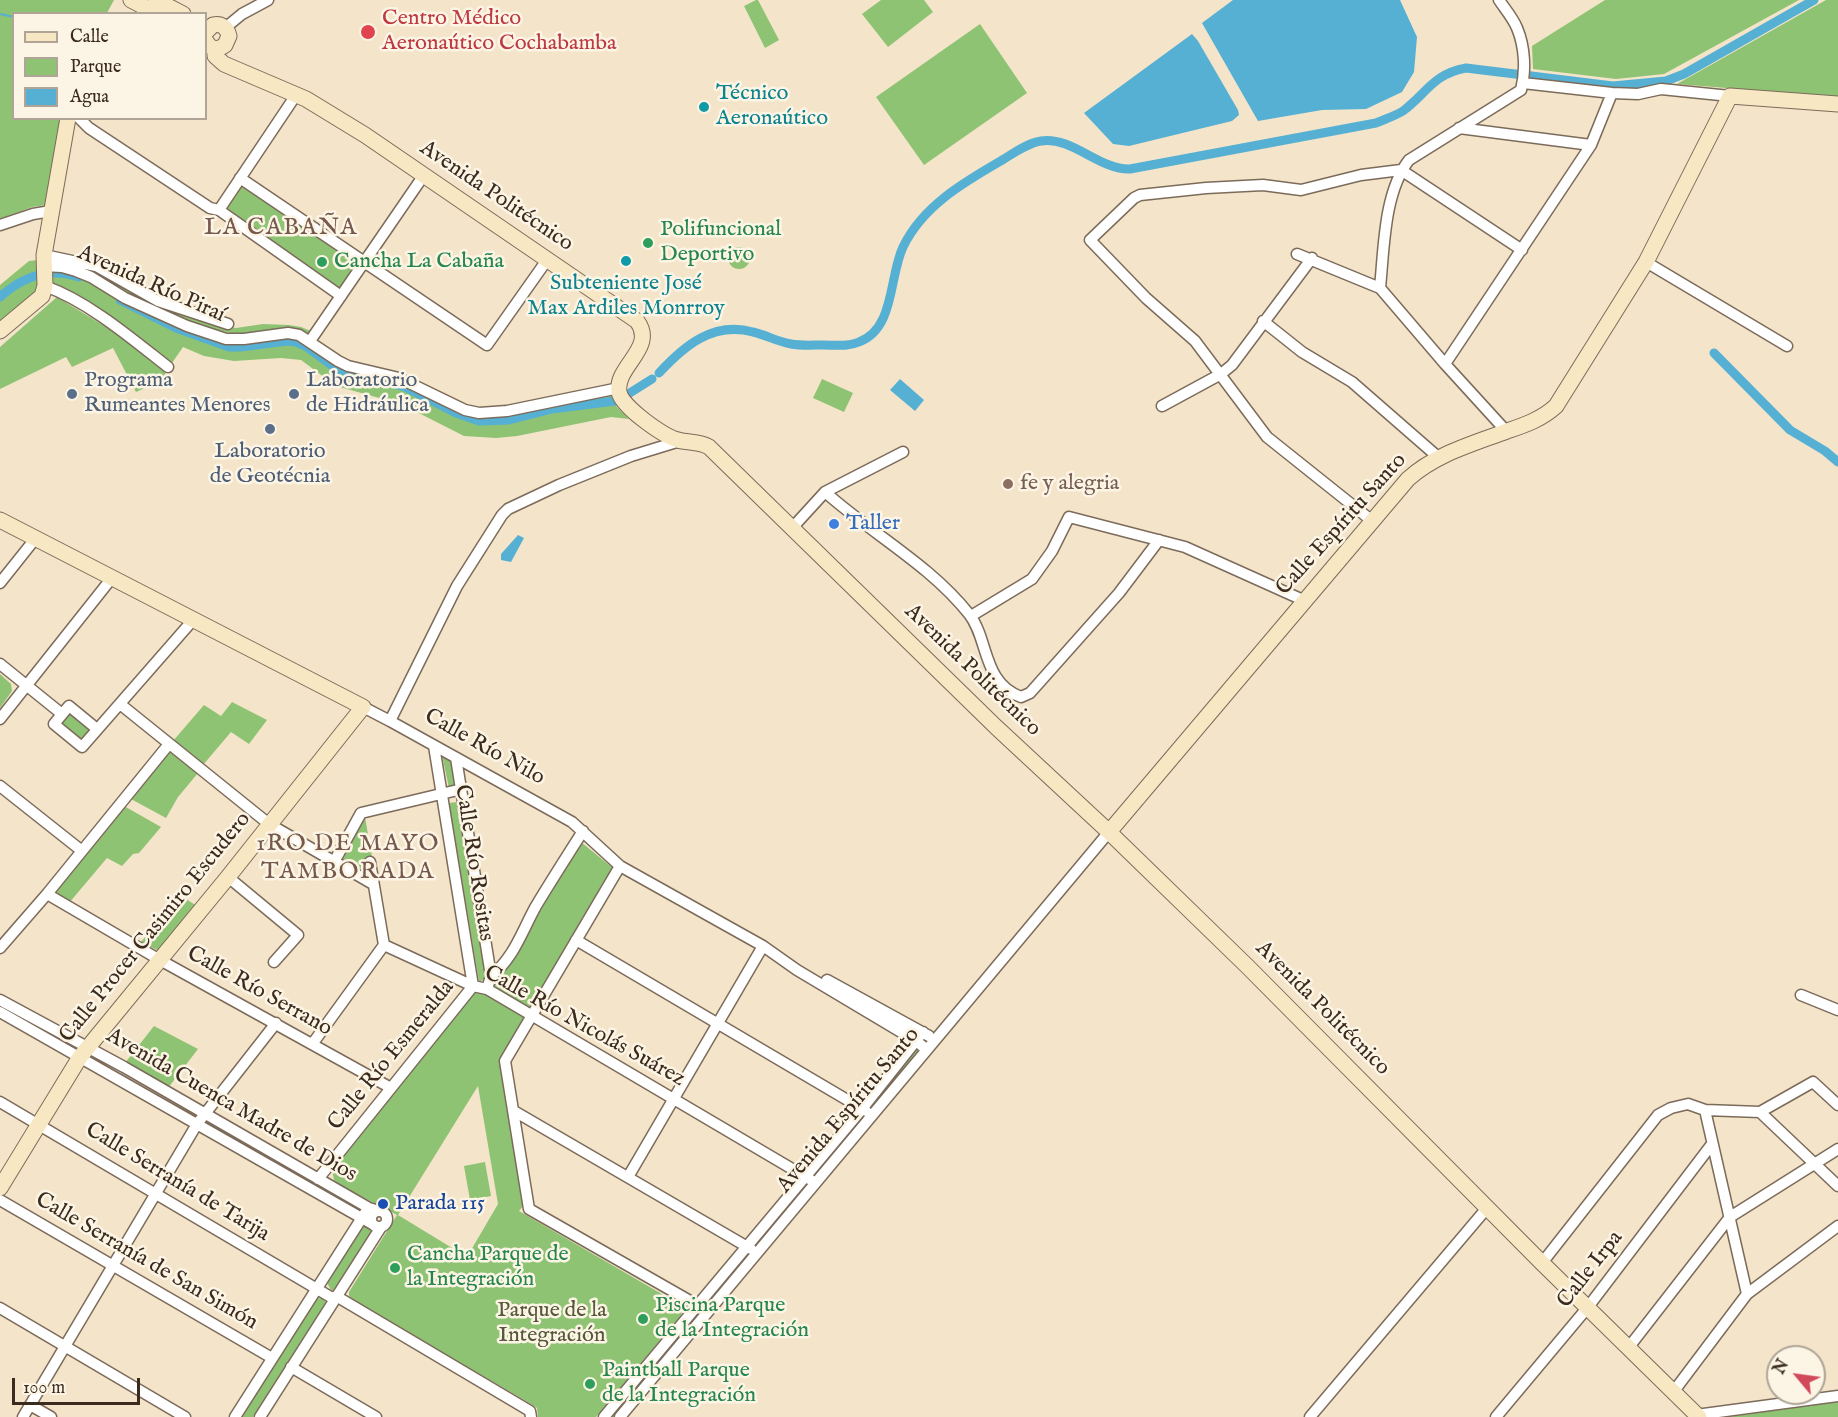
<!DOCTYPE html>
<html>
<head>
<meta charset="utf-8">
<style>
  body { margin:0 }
  #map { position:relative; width:1838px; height:1417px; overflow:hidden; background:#f4e4c9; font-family:"IM FELL English",serif }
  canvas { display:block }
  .legend { position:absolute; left:12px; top:12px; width:195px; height:108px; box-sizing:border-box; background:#fcf5e5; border:2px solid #afa495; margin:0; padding:8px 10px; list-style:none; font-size:18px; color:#3b2a1e }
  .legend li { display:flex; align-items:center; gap:12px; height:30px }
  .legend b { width:30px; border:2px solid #afa495 }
  .north { position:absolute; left:1766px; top:1345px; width:60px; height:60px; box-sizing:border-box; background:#fcf5e5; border:2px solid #afa495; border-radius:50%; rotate:299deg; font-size:16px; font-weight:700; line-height:24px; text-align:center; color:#3b2a1e }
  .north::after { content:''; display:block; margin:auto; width:21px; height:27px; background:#d1495b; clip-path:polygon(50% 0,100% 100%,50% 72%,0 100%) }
  .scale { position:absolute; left:12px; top:1378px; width:128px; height:27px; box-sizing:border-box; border:3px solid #3b2a1e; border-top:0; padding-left:8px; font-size:18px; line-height:21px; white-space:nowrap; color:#3b2a1e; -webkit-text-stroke:4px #fcf5e5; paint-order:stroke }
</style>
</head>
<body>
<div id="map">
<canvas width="1838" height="1417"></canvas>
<ul class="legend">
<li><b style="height:8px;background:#f7e8c3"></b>Calle</li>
<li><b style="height:16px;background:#8fc374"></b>Parque</li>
<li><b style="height:16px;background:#55b0d3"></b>Agua</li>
</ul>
<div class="north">N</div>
<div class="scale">100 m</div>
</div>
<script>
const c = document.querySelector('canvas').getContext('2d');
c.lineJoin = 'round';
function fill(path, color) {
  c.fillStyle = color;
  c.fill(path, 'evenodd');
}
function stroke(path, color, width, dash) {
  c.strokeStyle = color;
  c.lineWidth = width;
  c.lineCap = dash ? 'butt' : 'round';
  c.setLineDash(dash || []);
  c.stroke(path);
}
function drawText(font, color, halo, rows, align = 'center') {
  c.font = font + ' "IM FELL English",serif';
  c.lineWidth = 5;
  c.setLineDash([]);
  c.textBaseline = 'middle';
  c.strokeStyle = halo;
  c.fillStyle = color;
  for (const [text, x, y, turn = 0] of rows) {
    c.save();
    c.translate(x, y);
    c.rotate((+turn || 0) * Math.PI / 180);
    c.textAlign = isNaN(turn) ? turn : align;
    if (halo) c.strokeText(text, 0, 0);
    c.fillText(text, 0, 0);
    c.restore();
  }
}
const green = new Path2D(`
  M0 0H114L107 13 14 14V118L61 119 46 205 32 207 0 219Z
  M756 0H758L779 40 765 48 744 6Z
  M881 0H924L933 12 888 47 862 14Z
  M1605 0H1799L1664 74 1616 79 1533 69 1532 46Z
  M1826 0H1838V97L1677 84Z
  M980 24 1027 93 924 165 876 97Z
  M242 187 355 262 356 266 341 290 228 212 227 205 239 188Z
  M728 258a11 11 0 1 1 22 0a11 11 0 1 1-22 0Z
  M51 259 94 268 217 324 236 328 263 324 289 325 301 327 313 332 309 338 264 331 234 334 218 330 190 321 133 296 94 274Z
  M39 260 38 289 0 322V285L29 261Z
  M47 270 76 274 225 342 289 336 297 338 334 362 399 381 464 413 611 394 617 407 629 419 611 417 517 436 496 438 464 436 401 404 336 386 301 360 281 358 234 361 204 356 183 347 172 363 65 288 50 282Z
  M57 297 124 338 166 372 163 380 136 392 113 348 72 367 66 357 0 389V347Z
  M822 379 853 393 844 412 813 398Z
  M0 674 11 684 12 691 0 708Z
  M232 702 267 720 249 744 231 732 203 765 173 741 204 705 221 716Z
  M70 710 92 729 81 742 59 724Z
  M169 748 198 773 178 797 166 818 131 799Z
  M442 755 453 763 457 787 449 788Z
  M457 802 486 978 479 982 449 803Z
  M124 806 161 827 139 853 133 854 122 866 107 858 69 903 57 895 56 889Z
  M365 817 372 857H369L371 877 342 861Z
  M581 842 614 869 529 1008 496 989 494 982 517 954 538 910Z
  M181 896 197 906 159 951 141 942Z
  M475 992H484L525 1017 499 1060 523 1206 519 1211 679 1304 682 1309 681 1315 596 1417H538L537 1408 526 1401 354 1301 349 1296V1292L397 1215 338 1184 334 1180 332 1169ZM478 1086 498 1204 467 1257 398 1215Z
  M154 1026 198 1049 168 1088 125 1063Z
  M917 1045 921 1049 873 1109 869 1106Z
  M485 1162 491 1196 470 1200 464 1166Z
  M364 1225 372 1228 373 1231 335 1290H331L327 1283Z
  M320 1298 325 1301 326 1305 253 1417H240L316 1299Z
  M695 1313 700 1316 617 1417H608Z
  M1838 1400V1417H1729Z`);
const water = new Path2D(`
  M1233 0H1400L1417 37 1414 72 1402 92 1366 109 1322 110 1258 121 1202 23Z
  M1192 34 1198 41 1238 110 1239 115 1232 121 1129 146 1113 144 1084 113Z
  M900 379 924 400 915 411 890 390Z
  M518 535 524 538 511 562 501 560V554Z`);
const stream = new Path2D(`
  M0 14 14 17`);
const canal = new Path2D(`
  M0 297C23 276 49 267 79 277
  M120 300 176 328 229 347H241L287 341 296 342 307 347 337 369 405 387 456 413 479 421 509 420 552 409 615 401
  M1714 353 1790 430 1825 451 1838 462
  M659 373C684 346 713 321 753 332 766 335 778 342 791 344 802 346 813 345 823 345 835 345 848 347 859 342 895 329 889 276 903 247 923 205 966 181 1004 159 1015 152 1028 143 1041 141 1072 136 1099 170 1130 169L1376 123C1385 119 1395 116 1403 111 1427 93 1433 74 1466 68L1613 86 1666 81 1684 74 1814 0
  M625 396 652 379`);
const minor = new Path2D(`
  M1499 0C1505 9 1513 18 1517 28 1525 47 1526 71 1521 90L1409 160C1384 192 1384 248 1380 288L1445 364 1507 432
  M225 28 242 14 268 0
  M1523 83 1612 93 1638 94 1661 89 1730 96
  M79 118 89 128 210 208 219 210 341 296
  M1459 128 1591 145
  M240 178 487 345 547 260
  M219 210 296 95
  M0 225 33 214 51 211
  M1297 254 1380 288
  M44 255 96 266 158 301 228 324
  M1646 262 1787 346
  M43 266 62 267 76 271 91 277 125 298 187 326 226 339H244L288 333 299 335 338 361 348 366 399 378 465 410 479 413 507 411 619 388
  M45 286C89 302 131 338 168 367
  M1263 321 1302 352 1352 382 1438 457
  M310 341 424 175
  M1445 364 1591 145 1612 93
  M1162 406 1221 374 1232 365 1312 258
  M825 492C872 534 929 564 969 614 989 639 982 683 1021 697L1030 693 1119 593 1159 540
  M1371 520 1267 437 1195 341 1146 298 1090 240 1134 198 1140 195 1206 188 1263 185 1301 190 1361 175 1401 170 1522 250
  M793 527 825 492 903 452
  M0 583 35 539
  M971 616 1032 579 1052 551 1069 517 1185 547 1303 600
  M0 664 62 714
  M120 704 269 824 373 884
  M363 707 390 721 572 822 620 866 763 946 797 970 916 1041 926 1049
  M0 719 111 579
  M390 721 457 586 502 515 508 509 559 485 631 456 680 441
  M97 729 69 706 54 724 82 747 193 620
  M434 746 473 986
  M456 758 491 976 487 989
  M0 786 82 851
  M334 862 361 813 462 789
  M370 862 384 945
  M620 866 505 1061 529 1209 697 1305 707 1312
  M228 877 298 935 274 962
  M47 894 160 960 391 1088
  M576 940 866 1111
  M384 945 473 986 487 989 811 1180
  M0 948 47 894 169 744
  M491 976C514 958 522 931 536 906 551 881 567 856 583 831
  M827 980 929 1036
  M1801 995 1838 1010
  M0 1000 124 1067 369 1208 379 1211
  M0 1012 374 1225
  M313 1043 384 945
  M0 1102 334 1299
  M1705 1110 1747 1294
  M514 1111 751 1249
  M1760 1112 1838 1186
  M628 1177 763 946
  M318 1179 473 986
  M0 1200 272 1358
  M371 1219a8 8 0 1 1 16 0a8 8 0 1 1-16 0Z
  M1542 1263 1658 1115 1671 1108 1688 1104 1705 1110 1760 1112 1813 1082 1838 1105
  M336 1296 530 1411 531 1417
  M0 1308 185 1417
  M1629 1347 1730 1217 1838 1149
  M291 1367 376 1417
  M1674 1391 1747 1294 1838 1226
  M30 1405 51 1417
  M1696 1415 1838 1396
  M23 1417 197 1124 276 1023
  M235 1417 365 1213
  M260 1417 381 1227
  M604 1417 862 1109 923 1032
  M620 1417 1109 832
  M1310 1417 1487 1208
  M1496 1417 1588 1307 1712 1144`);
const secondary = new Path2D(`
  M131 0 158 14
  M156 0 183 14
  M206 32 213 25C221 23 227 27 229 36L225 45C217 51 210 49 206 41
  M215 49V56L224 64 306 99 365 135 637 321C657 348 615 366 619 392 622 407 663 436 678 440 688 443 699 441 709 447L996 727 1109 832 1247 966 1542 1263 1699 1417
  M0 331 42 296 45 286 44 255 68 118
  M0 520 363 707 228 877 80 1057 0 1188
  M1109 832 1408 479C1436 454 1472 444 1507 431 1525 425 1542 419 1556 406L1646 262 1730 96 1838 104`);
const markers = [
  [368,32,8,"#e0444e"],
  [704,107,6,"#0f9aa8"],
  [648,243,6,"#2e9e5b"],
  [626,261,6,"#0f9aa8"],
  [322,262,6,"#2e9e5b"],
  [72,394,6,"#5c6f8a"],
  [294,394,6,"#5c6f8a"],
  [270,429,6,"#5c6f8a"],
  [1008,484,6,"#8d6e63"],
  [834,524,6,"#3f7fe0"],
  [383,1204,6,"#1a4fb4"],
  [395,1268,6,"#2e9e5b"],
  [643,1319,6,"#2e9e5b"],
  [590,1384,6,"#2e9e5b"]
];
const healthNames = [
  ["Centro Médico",382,19],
  ["Aeronaútico Cochabamba",382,44]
];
const cultureNames = [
  ["Técnico",716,94],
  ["Aeronaútico",716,119],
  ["Subteniente José",626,284,"center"],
  ["Max Ardiles Monrroy",626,309,"center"]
];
const streetNames = [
  ["Avenida Politécnico",496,197,34],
  ["Avenida Río Piraí",151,285,24],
  ["Calle Espíritu Santo",1342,525,-48],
  ["Avenida Politécnico",972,671,44],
  ["Calle Río Nilo",484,748,29],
  ["Calle Río Rositas",473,863,81],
  ["Calle Procer Casimiro Escudero",156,928,-51],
  ["Calle Río Serrano",259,992,29],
  ["Avenida Politécnico",1322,1009,45],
  ["Calle Río Nicolás Suárez",584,1027,29],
  ["Calle Río Esmeralda",392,1056,-51],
  ["Avenida Cuenca Madre de Dios",231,1106,30],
  ["Avenida Espíritu Santo",849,1111,-50],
  ["Calle Serranía de Tarija",177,1183,31],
  ["Calle Serranía de San Simón",146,1262,30],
  ["Calle Irpa",1591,1270,-52]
];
const leisureNames = [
  ["Polifuncional",660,230],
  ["Deportivo",660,255],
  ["Cancha La Cabaña",334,262],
  ["Cancha Parque de",407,1255],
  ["la Integración",407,1280],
  ["Piscina Parque",655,1306],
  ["de la Integración",655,1331],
  ["Paintball Parque",602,1371],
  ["de la Integración",602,1396]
];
const serviceNames = [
  ["Programa",84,381],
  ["Rumeantes Menores",84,406],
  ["Laboratorio",306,381],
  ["de Hidráulica",306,406],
  ["Laboratorio",270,452,"center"],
  ["de Geotécnia",270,477,"center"]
];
const educationNames = [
  ["fe y alegria",1020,484]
];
const shopNames = [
  ["Taller",846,524]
];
const transitNames = [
  ["Parada 115",395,1204]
];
const parkNames = [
  ["Parque de la",552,1311],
  ["Integración",552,1336]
];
const neighbourhoodNames = [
  ["LA CABAÑA",281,229],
  ["1RO DE MAYO",348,845],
  ["TAMBORADA",348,873]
];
fill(green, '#8fc374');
fill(water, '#55b0d3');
stroke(stream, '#55b0d3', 2);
stroke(canal, '#55b0d3', 9);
stroke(minor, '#7c6b5a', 13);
stroke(secondary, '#7c6b5a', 17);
stroke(minor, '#fff', 10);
stroke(secondary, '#f7e8c3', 15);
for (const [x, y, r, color] of markers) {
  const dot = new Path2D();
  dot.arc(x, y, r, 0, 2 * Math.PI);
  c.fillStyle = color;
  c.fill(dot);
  stroke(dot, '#fcf5e5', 2);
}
drawText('22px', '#be3a42', '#fcf5e5', healthNames, 'left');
drawText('22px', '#0d838f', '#fcf5e5', cultureNames, 'left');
drawText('22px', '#3b2a1e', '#fcf5e5', streetNames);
drawText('22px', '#27864d', '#fcf5e5', leisureNames, 'left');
drawText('22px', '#4e5e75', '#fcf5e5', serviceNames, 'left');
drawText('22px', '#785e54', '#fcf5e5', educationNames, 'left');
drawText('22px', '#366cbe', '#fcf5e5', shopNames, 'left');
drawText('22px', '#164399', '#fcf5e5', transitNames, 'left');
drawText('22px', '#545838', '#fcf5e5', parkNames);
c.letterSpacing = '1.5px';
drawText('24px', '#76584c', '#fcf5e5', neighbourhoodNames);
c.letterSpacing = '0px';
</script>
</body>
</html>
